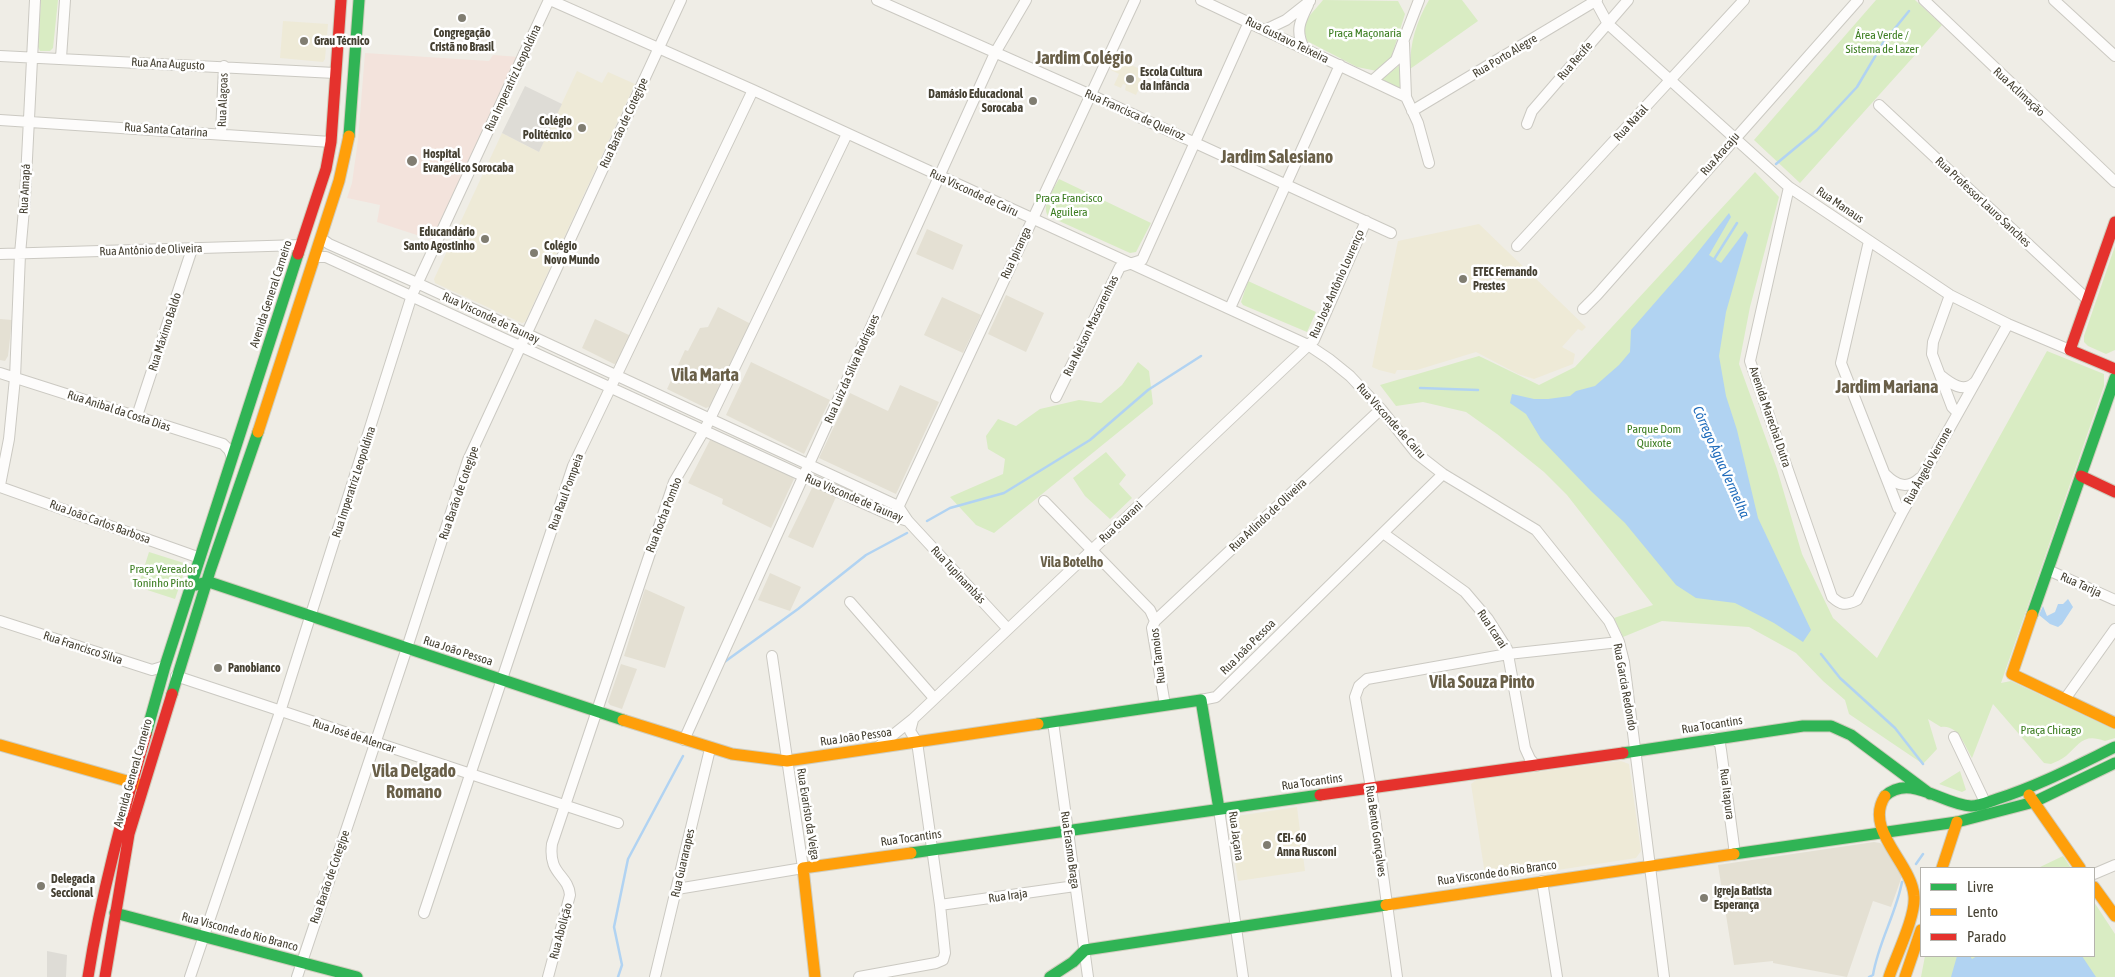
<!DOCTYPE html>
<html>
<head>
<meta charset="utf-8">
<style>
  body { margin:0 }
  #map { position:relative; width:2115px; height:977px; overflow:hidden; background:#efede6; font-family:"Asap Condensed",sans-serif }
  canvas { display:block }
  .legend { position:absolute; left:1920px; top:867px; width:175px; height:90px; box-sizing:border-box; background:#fff; border:1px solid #b5b3ad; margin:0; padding:6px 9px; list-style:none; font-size:15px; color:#454032 }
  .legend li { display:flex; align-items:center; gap:10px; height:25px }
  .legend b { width:25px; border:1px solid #b5b3ad }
</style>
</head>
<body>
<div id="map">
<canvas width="2115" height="977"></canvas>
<ul class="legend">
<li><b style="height:6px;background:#30b455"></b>Livre</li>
<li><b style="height:6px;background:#ff9f0a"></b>Lento</li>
<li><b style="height:6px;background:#e5322d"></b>Parado</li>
</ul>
</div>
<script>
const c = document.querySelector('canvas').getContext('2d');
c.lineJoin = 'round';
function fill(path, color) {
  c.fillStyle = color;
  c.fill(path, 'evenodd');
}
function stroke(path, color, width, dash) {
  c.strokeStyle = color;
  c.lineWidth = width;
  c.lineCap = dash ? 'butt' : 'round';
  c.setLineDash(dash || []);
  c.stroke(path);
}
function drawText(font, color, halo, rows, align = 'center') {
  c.font = font + ' "Asap Condensed",sans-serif';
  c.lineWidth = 5;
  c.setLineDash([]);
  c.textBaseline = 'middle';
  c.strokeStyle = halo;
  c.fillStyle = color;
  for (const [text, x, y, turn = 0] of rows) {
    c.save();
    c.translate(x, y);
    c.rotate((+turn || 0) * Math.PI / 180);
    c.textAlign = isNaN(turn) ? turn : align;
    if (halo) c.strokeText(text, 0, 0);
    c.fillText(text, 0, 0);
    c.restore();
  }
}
const residential = new Path2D(`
  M927 229 963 245 953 270 916 254Z
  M1006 295 1044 313 1026 352 988 334Z
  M942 297 981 315 963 353 924 335Z
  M718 307 751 324 711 406 706 408 667 389 685 350 688 351 700 328 708 327Z
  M0 319 12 320 8 356 5 361 0 360Z
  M595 319 631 336 618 363 614 364 582 348Z
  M751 362 830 400 804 454 726 415Z
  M900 385 939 402 896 494 819 458 850 393 888 411Z
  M712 439 792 477 794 479 771 528 722 504 723 499 688 483 710 440Z
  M813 486 836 497 813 548 788 537Z
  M770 573 801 587 790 611 758 600Z
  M645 589 685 607 665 668 624 656Z
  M621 664 637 669 622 709 610 705 608 702Z
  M1874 842 1880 843 1887 849 1902 876 1891 907 1873 901 1847 977 1773 963V961L1734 965 1718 865Z`);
const education = new Path2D(`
  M283 21 328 24 325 59 323 62 280 58Z
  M1117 59 1147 72 1136 95 1125 90 1126 85 1123 84 1121 88 1114 85 1119 74 1111 70Z
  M577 71 602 83 608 72 635 84 525 322 522 323 435 283 434 279 502 133 539 152Z
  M1479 224 1586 327 1582 331 1578 329 1562 347 1575 354 1573 364 1534 379 1518 374 1476 352 1417 370H1397L1395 374 1379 370 1372 367 1398 241Z
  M1621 761 1629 764 1641 851 1636 858 1486 881 1471 784 1476 780Z
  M1297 807 1305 871 1238 881 1228 819 1230 817Z`);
const medical = new Path2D(`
  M365 53 489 61 493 55 519 57 432 240 377 222 380 205 347 198 352 183 358 140Z`);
const green = new Path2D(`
  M41 0H58L53 48 50 51H40L38 47Z
  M1323 0 1398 1 1405 14 1391 58 1377 71 1357 67 1307 41C1300 21 1311 15 1323 0Z
  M1429 0H1462L1478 21 1410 69C1410 43 1416 22 1429 0Z
  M1876 0H1915L1942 25 1800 183 1754 140Z
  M1401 64 1402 90 1381 80Z
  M1755 172 1779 197 1750 307 1739 364 1777 469 1802 554 1833 618 1877 658 2047 351 2104 374V386L2001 683 2011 681 2115 730V738L2105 741C2084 733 2080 743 2066 756 2062 759 2056 762 2051 764L2044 763 1993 704 1972 758C1965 746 1958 724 1941 727L1928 719 1937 749 1923 764 1849 714 1845 700 1823 681 1796 653 1749 627 1662 621 1623 637 1614 618 1653 605 1567 495 1544 472 1497 434 1466 412 1423 402 1396 406 1380 385 1479 356 1539 385 1575 367Z
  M1059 179 1151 223 1136 252 1130 253 1048 216C1041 204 1053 190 1059 179Z
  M2115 246V350L2106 354 2088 346 2084 342V336Z
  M1248 281 1316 312 1307 332 1243 305 1241 302Z
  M1138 362 1149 371 1153 404 994 533 976 525 950 497 1003 474 1005 459 988 449 986 436 998 419 1016 426 1040 409 1079 400 1101 403 1122 385Z
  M1106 452 1126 475 1119 484 1132 498 1110 519 1085 496 1073 478Z
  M149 552 187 564 175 599 138 587Z
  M1960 771 1966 790 1962 792 1939 784Z
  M2063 856 2071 868H2038Z
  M2094 902 2115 934V977H1921L1925 956H2094Z`);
const parking = new Path2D(`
  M525 86 562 104 539 152 502 133Z
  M47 951 67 955 66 977H47Z`);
const water = new Path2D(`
  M1729 213 1731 217 1709 255 1721 263 1745 231 1748 235 1726 312 1719 356 1726 396 1737 430 1758 518 1811 630 1803 642 1774 623 1735 603 1696 598 1676 585 1625 523 1591 491 1541 439 1526 414 1510 403 1512 394 1534 399H1548L1570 396 1576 391 1595 386 1619 365 1630 352 1631 330 1686 267Z
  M2068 599 2073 607 2062 624 2058 627 2050 624 2039 615 2043 606 2047 616 2055 612 2058 604H2063Z
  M1957 956H1970L1972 959 1977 956H2082L2096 977H1951Z`);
const stream = new Path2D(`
  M1776 164 1817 130 1857 87 1883 43 1909 11
  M1713 261 1737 223
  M1420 388 1478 390
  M927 521 950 508 1004 493 1090 440 1148 390 1201 356
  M1821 654 1840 678 1895 728 1923 764
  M723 663 798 609 866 555 907 533
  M1916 864 1923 854
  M618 977 622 965 614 927 628 859 683 756
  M1869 977 1873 975C1878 943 1896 914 1902 882`);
const street = new Path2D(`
  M550 0 753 90 1308 345 1329 359 1350 376 1381 409 1416 453 1443 474 1536 530 1609 621 1619 642 1624 662 1664 977
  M877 0 1091 95 1391 233
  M1201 0 1406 97
  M1595 0 1608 24 1789 187 1950 295 2008 324 2070 350
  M1924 0 2115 182
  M2054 0 2115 56
  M1265 30 1286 20 1310 1
  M1404 43 1406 97 1418 123 1429 163
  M1304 48C1295 31 1300 21 1308 5
  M0 56 335 73
  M61 58 65 0
  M1372 81 1396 60 1419 0
  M1879 105 2088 300
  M1412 111 1597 0
  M0 120 331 142
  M1527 124 1532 111 1628 0
  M221 134 224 66
  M1789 187 1750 361 1832 597C1841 605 1845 606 1857 600L1903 511 2008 324
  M322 239 329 244 417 283 898 506 908 521 1008 629
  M1869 241 1841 363 1898 508 1903 511
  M1517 246 1744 0
  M0 254 301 245
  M316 257H326L803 476 892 516 908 521
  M1950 295 1933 342 1932 354 1952 407 1958 413
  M1230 308 1340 65
  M1583 309 1597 295 1858 0
  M0 373 223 444 229 450 232 457
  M1940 375C1950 383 1964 394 1975 382
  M1056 397 1120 267 1142 260 1249 22
  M137 416 192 249
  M1886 475C1897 486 1908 489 1920 478
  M0 485 9 439 15 378 20 254 25 198 35 0
  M0 487 200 558
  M1044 501 1150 610 1155 621 1152 628 1165 705
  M896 512 1135 0
  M1383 533 1465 592 1488 619 1507 649 1525 748 1530 759 1536 766
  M2048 570 2115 600
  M850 602 934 698
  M0 621 152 670 165 666
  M1155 621 1381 409
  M176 676 618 823
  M2065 699 2115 629
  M1201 700 1216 697 1443 474
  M1053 722 1088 977
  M1954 737 1985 802
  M1713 738 1720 744 1721 750 1735 854
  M684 740 995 53 1026 0
  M878 747 913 719 1314 340 1366 221
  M1219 809 1243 977
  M2094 874 2115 865
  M1542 881 1557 977
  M677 889 803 868 772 656
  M940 905 1075 886
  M424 913 573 466 753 90
  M190 977 280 712 412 295 549 0
  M297 977 404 657 468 460 681 0
  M548 977 570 895C568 874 548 875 552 844L674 482 706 427 847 134
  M655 977 710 749
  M859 977 936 963 943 960 945 953 940 905 917 742 910 731 913 720
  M1397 977 1371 788 1355 697 1359 686 1367 679 1508 654 1619 642`);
const fast = new Path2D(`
  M349 136 359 0
  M196 585 207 582 212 583 623 720
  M2032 615 2115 378
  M172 694 210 571 258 432
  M1038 724 1201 700 1219 809
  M146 734 165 666 298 254
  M1623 753 1803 726H1831L1851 735 1930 794
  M1885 796C1910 773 1943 805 1971 806 1980 806 1988 802 1997 799 2038 786 2076 766 2115 747
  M911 853 1320 795
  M1734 854 1957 822 2034 802 2115 763
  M115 913 357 977
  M1050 977 1073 962 1085 950 1386 905`);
const slow = new Path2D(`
  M258 432 339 181 349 136
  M2032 615 2012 674 2115 723
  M623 720 732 754 787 761 1038 724
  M0 745 141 785
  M2029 795 2080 868
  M1885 796C1863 830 1912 863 1914 896 1916 916 1896 956 1889 977
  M1942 868 1957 822
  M2094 887 2115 916
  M1386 905 1734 854
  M815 977 803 868 911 853
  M1905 977 1921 930`);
const jam = new Path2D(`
  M2115 222 2070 350 2115 369
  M298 254 326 169 331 142 341 0
  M2081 476 2115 492
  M1320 795 1623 753
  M88 977C101 894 123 814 146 734
  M105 977 129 834 172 694`);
const markers = [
  [462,18,5,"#807d71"],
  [304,41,5,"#807d71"],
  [1130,79,5,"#807d71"],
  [1033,101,5,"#807d71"],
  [582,128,5,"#807d71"],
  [412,161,6,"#807d71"],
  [485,239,5,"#807d71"],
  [534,253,5,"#807d71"],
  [1463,279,5,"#807d71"],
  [218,668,5,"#807d71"],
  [1267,845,5,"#807d71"],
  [41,886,5,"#807d71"],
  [1704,898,5,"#807d71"]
];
const poiNames = [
  ["Congregação",462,33,"center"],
  ["Cristã no Brasil",462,47,"center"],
  ["Grau Técnico",314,41],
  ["Escola Cultura",1140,72],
  ["da Infância",1140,86],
  ["Damásio Educacional",1023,94,"right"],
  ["Sorocaba",1023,108,"right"],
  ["Colégio",572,121,"right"],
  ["Politécnico",572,135,"right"],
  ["Hospital",423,154],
  ["Evangélico Sorocaba",423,168],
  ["Educandário",475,232,"right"],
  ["Santo Agostinho",475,246,"right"],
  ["Colégio",544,246],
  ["Novo Mundo",544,260],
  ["ETEC Fernando",1473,272],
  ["Prestes",1473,286],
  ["Panobianco",228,668],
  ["CEI- 60",1277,838],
  ["Anna Rusconi",1277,852],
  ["Delegacia",51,879],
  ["Seccional",51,893],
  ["Igreja Batista",1714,891],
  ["Esperança",1714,905]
];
const parkNames = [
  ["Praça Maçonaria",1365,33],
  ["Área Verde /",1882,35],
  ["Sistema de Lazer",1882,49],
  ["Praça Francisco",1069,198],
  ["Aguilera",1069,212],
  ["Parque Dom",1654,429],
  ["Quixote",1654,443],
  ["Praça Vereador",163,569],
  ["Toninho Pinto",163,583],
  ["Praça Chicago",2051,730]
];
const streetNames = [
  ["Rua Gustavo Teixeira",1287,40,26],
  ["Rua Porto Alegre",1505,56,-31],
  ["Rua Recife",1575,61,-49],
  ["Rua Ana Augusto",168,64,3],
  ["Rua Imperatriz Leopoldina",513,78,-65],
  ["Rua Aclimação",2019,92,43],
  ["Rua Alagoas",223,100,-88],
  ["Rua Francisca de Queiroz",1135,115,24],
  ["Rua Barão de Cotegipe",624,123,-65],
  ["Rua Natal",1631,123,-47],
  ["Rua Santa Catarina",166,130,4],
  ["Rua Aracaju",1720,154,-49],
  ["Rua Amapá",25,189,-87],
  ["Rua Visconde de Cairu",974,193,25],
  ["Rua Professor Lauro Sanches",1983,202,43],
  ["Rua Manaus",1840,205,34],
  ["Rua Antônio de Oliveira",151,250,-2],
  ["Rua Ipiranga",1016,253,-65],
  ["Rua José Antônio Lourenço",1337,284,-66],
  ["Avenida General Carneiro",271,294,-72],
  ["Rua Visconde de Taunay",491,318,25],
  ["Rua Nelson Mascarenhas",1091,326,-64],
  ["Rua Máximo Baldo",165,332,-72],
  ["Rua Luiz da Silva Rodrigues",852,369,-66],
  ["Rua Anibal da Costa Dias",119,411,18],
  ["Avenida Marechal Dutra",1770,417,71],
  ["Rua Visconde de Cairu",1391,421,48],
  ["Rua Ângelo Verrone",1928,466,-61],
  ["Rua Imperatriz Leopoldina",354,482,-72],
  ["Rua Raul Pompeia",566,492,-70],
  ["Rua Barão de Cotegipe",459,493,-71],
  ["Rua Visconde de Taunay",854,498,23],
  ["Rua Rocha Pombo",664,515,-69],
  ["Rua Arlindo de Oliveira",1268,515,-43],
  ["Rua João Carlos Barbosa",100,522,20],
  ["Rua Guarani",1121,522,-43],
  ["Rua Tupinambás",958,575,47],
  ["Rua Tarija",2081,585,24],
  ["Rua Icaraí",1492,629,56],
  ["Rua João Pessoa",1248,647,-45],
  ["Rua Francisco Silva",83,648,18],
  ["Rua João Pessoa",458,651,18],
  ["Rua Tamoios",1158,656,-97],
  ["Rua Garcia Redondo",1625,687,80],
  ["Rua Tocantins",1712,725,-9],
  ["Rua José de Alencar",354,736,18],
  ["Rua João Pessoa",856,737,-8],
  ["Avenida General Carneiro",133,773,-74],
  ["Rua Tocantins",1312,782,-8],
  ["Rua Itapura",1727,794,83],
  ["Rua Evaristo da Veiga",808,814,81],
  ["Rua Bento Gonçalves",1376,831,82],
  ["Rua Jaçana",1236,836,82],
  ["Rua Tocantins",911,838,-8],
  ["Rua Erasmo Braga",1070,850,82],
  ["Rua Guararapes",683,863,-77],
  ["Rua Visconde do Rio Branco",1497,873,-8],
  ["Rua Barão de Cotegipe",330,877,-71],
  ["Rua Iraja",1008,896,-8],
  ["Rua Abolição",561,931,-75],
  ["Rua Visconde do Rio Branco",240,932,15]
];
const waterNames = [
  ["Córrego Àgua Vermelha",1721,462,66]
];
const neighbourhoodNames = [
  ["Vila Botelho",1072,563]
];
const districtNames = [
  ["Jardim Colégio",1084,58],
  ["Jardim Salesiano",1277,157],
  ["Vila Marta",705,375],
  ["Jardim Mariana",1887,387],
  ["Vila Souza Pinto",1482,682],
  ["Vila Delgado",414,771],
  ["Romano",414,792]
];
fill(residential, '#e4e0d3');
fill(education, '#eeead7');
fill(medical, '#f3e3dc');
fill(green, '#d9ecc3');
fill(parking, '#dedcd6');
fill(water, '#b1d3f2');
stroke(stream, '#b1d3f2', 2.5);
stroke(street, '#cbc9c2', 12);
stroke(fast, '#cfccbc', 13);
stroke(slow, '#cfccbc', 13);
stroke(jam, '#cfccbc', 13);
stroke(street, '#fdfcfb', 10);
stroke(fast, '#30b455', 11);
stroke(slow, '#ff9f0a', 11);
stroke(jam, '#e5322d', 11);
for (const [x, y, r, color] of markers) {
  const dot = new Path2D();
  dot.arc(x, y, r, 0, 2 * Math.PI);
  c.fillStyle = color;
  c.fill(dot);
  stroke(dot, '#fff', 2);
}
drawText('bold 12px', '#454032', '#fff', poiNames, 'left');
drawText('12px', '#3b7d20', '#fff', parkNames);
drawText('12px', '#454032', '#fff', streetNames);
drawText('italic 14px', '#216dbc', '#fff', waterNames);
drawText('bold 14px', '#695f48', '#fff', neighbourhoodNames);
drawText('bold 18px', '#695f48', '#fff', districtNames);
</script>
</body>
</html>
